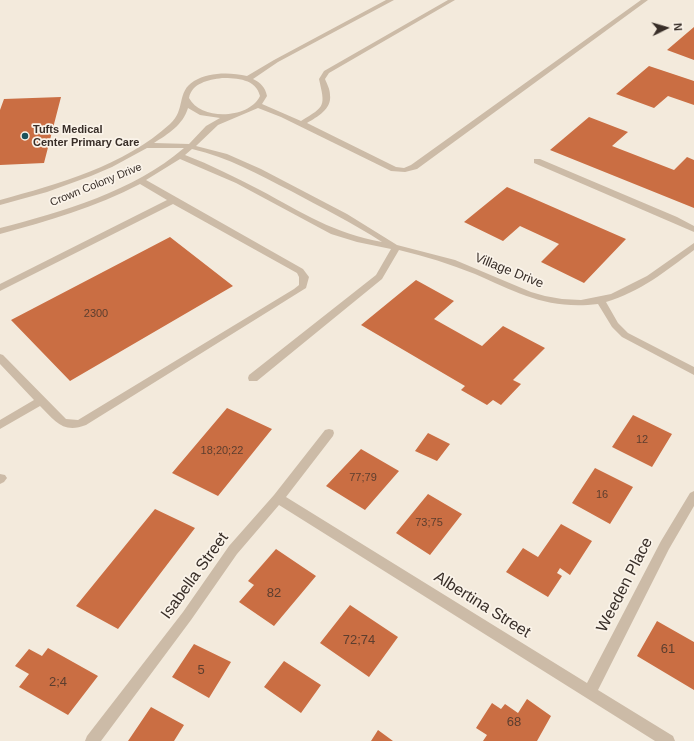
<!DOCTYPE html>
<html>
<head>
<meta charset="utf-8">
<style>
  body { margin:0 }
  #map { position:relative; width:694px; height:741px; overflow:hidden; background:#f3eadc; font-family:Helvetica,sans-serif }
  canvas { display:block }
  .north { position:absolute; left:646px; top:8px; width:40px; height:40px; -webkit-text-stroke:3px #faf3e9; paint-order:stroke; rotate:85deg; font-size:11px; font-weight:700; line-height:16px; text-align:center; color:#382e28 }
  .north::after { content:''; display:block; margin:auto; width:14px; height:18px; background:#382e28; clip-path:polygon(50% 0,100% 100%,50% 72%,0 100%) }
</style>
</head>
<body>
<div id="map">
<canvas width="694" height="741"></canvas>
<div class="north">N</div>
</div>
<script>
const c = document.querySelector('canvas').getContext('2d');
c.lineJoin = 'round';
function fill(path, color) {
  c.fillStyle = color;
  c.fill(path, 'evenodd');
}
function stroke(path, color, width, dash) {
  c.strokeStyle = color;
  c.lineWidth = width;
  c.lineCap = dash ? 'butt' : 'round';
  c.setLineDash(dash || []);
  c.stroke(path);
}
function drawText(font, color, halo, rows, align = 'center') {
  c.font = font + ' Helvetica,sans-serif';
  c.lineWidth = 3.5;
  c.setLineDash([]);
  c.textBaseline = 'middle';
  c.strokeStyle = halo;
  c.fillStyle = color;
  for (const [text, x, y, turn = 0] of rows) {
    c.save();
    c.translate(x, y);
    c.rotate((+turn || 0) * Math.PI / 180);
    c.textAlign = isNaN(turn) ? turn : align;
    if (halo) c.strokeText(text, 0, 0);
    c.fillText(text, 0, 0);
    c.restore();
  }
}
const building = new Path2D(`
  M694 27V60L667 50Z
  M649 66 694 81V105L668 96 654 108 616 94Z
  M61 97 44 163 0 165V110L4 99Z
  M589 117 628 132 612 146 674 170 687 157 694 160V208L550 150Z
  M507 187 626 239 584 283 541 262 559 244 520 226 503 241 464 222Z
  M170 237 233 286 70 381 11 320Z
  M416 280 454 301 434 319 482 346 503 326 545 348 513 380 521 384 501 405 493 400 487 405 461 390 465 386 361 325Z
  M227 408 272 429 218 496 172 473Z
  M633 415 672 434 652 467 612 447Z
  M428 433 450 444 437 461 415 451Z
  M361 449 399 471 365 510 326 486Z
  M595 468 633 487 610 524 572 503Z
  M428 494 462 514 430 555 396 533Z
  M155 509 195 528 118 629 76 606Z
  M561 524 592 541 570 575 560 568 557 573 562 576 548 597 506 572 523 548 538 557Z
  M276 549 316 576 274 626 239 602 254 585 248 581Z
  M350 605 398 637 369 677 320 643Z
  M657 621 694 642V690L637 656Z
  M194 644 231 662 209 698 172 677Z
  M48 648 98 676 68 715 19 687 29 674 15 666 29 649 42 656Z
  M284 661 321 685 301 713 264 687Z
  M527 699 551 716 537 741H483L487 735 476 728 492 703 501 709 505 704 518 713Z
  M151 707 184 725 174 741H128Z
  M378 730 393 741H371Z`);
const minor = new Path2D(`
  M386 0H394L278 62 253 79C261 83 265 87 267 96L262 104 301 121C326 106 325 106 319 79L324 71 448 0H455L329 73 325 79C327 84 330 89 330 95 332 109 317 117 307 123L396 167 404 168 411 165 641 0H648L417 169 405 172 391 171 281 117 258 108 218 125 196 146 227 154 261 169 347 214 397 245 455 260 531 292 545 296 562 299 581 300 611 294 647 276 694 243V250C666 271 640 292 606 302L618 323 628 333 694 367V375L622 337 612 327 598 304C548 310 518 293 475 274 450 264 425 256 399 250L382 279 257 381H249L248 378 249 375 376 275 391 249 357 242 331 234 236 183 180 159 146 180 303 269 309 277 306 288 86 425C63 434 55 421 40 406L0 429V420L34 400 0 364V354L3 355 66 419 78 420 294 289 299 285V277L297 273 173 204 0 291V284L167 200 140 184C96 207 48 221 0 234V228C62 212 134 191 184 148H147L112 167 91 176 47 192 0 205V200C58 184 124 166 170 124 186 110 176 92 194 81 209 72 230 72 247 76L274 60ZM222 78C237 78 256 79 260 96 249 119 201 121 189 98 192 83 208 80 222 78ZM188 108 200 115 220 118 206 126 189 144 154 143C168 134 183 125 188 108ZM192 149C228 157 259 175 291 191 322 208 353 223 382 242 335 234 301 212 260 190 235 177 211 165 185 155Z
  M534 159H540L677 217 694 226V232L534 163Z
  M329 429 333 430 334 433 333 436 286 497 587 683 661 541 690 493 694 491V506L669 549 598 690 673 736 675 741H655L279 505 237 554 191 620 101 741H85L87 736 183 612 229 546 274 495 325 430Z
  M0 474 5 475 7 478 4 482 0 484Z`);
const markers = [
  [25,136,4,"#1c525b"]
];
const farPoinames = [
  ["Tufts Medical",33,130],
  ["Center Primary Care",33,143]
];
const farStreetnames = [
  ["Crown Colony Drive",96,185,-22]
];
const numberNames = [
  ["2300",96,314],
  ["12",642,440],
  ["18;20;22",222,451],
  ["77;79",363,478],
  ["16",602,495],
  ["73;75",429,523]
];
const streetNames = [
  ["Village Drive",509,271,22]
];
const nearNumbernames = [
  ["82",274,593],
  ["72;74",359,640],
  ["61",668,649],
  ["5",201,670],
  ["2;4",58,682],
  ["68",514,722]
];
const nearStreetnames = [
  ["Isabella Street",195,576,-54],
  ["Weeden Place",625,585,-63],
  ["Albertina Street",482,605,32]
];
fill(building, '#ca6e43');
fill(minor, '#ccbba7');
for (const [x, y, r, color] of markers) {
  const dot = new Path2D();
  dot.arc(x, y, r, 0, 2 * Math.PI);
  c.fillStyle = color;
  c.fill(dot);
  stroke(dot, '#faf3e9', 1.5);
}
drawText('bold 11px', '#382e28', '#faf3e9', farPoinames, 'left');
drawText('11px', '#382e28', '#faf3e9', farStreetnames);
drawText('11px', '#5c3e2f', null, numberNames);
drawText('13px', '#382e28', '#faf3e9', streetNames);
drawText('13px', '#5c3e2f', null, nearNumbernames);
drawText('16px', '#382e28', '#faf3e9', nearStreetnames);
</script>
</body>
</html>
